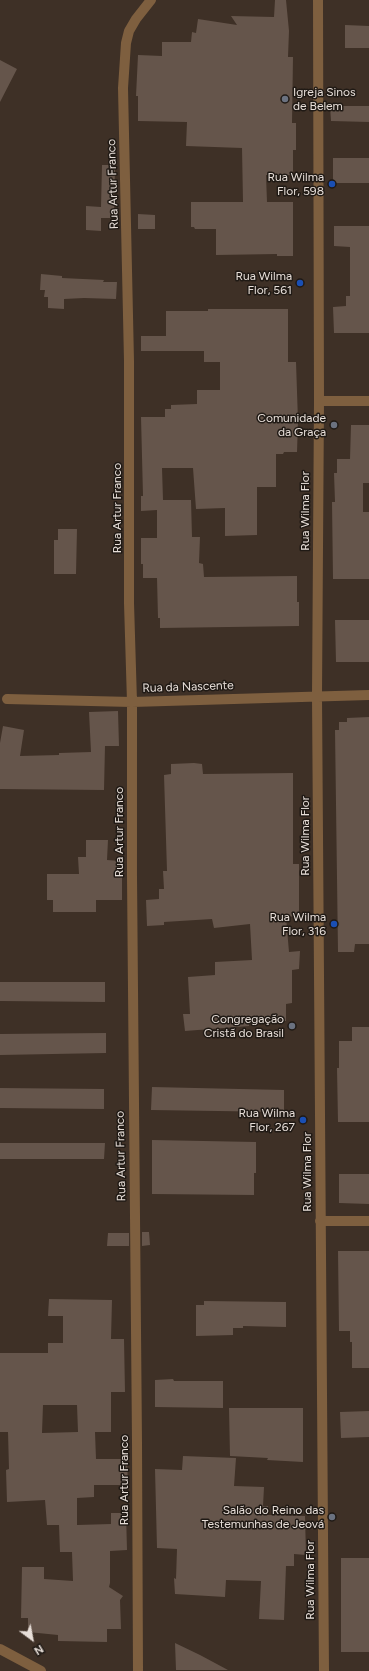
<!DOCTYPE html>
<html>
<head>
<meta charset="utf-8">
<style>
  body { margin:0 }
  #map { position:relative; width:369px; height:1671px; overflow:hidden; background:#3e3026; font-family:Figtree,sans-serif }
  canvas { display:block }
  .north { position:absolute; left:12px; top:1619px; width:40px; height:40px; -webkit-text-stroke:3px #201a15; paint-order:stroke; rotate:148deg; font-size:11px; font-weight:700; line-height:16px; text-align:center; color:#e7ded8 }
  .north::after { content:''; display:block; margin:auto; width:14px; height:18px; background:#e7ded8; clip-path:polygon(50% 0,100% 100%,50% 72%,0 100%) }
</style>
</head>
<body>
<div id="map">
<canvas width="369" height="1671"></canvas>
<div class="north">N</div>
</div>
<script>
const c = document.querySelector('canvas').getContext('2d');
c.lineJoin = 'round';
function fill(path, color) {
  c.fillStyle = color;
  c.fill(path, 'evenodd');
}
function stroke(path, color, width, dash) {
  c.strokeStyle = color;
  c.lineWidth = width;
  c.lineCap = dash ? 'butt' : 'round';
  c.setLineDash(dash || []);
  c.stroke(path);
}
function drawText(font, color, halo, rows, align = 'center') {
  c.font = font + ' Figtree,sans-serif';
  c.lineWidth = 3;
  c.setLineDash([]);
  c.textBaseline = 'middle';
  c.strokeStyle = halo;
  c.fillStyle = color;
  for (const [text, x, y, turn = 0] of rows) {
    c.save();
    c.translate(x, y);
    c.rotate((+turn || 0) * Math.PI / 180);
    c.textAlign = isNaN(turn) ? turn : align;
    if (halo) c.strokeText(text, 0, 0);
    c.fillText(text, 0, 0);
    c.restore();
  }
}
const building = new Path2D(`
  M275 0H286L289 31 288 57H293L292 123H296V150H293V175H266L267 202H293V256H277V254L216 255V229H195L194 227H191V202H243L242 148 186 146 187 122 138 121V96H136L138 55 162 56V42H191L192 32 196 33 198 19 237 25 231 16 274 17Z
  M345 25 369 26V48H345Z
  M0 60 17 69 0 102Z
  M330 106H369V122L331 121Z
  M333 158H369V183H333Z
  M102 165H115L114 218H101V231L86 230V206L101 207Z
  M138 214 155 215V229H138Z
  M334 226H369V333H334L333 307 346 306V296H350V247L334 246Z
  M41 274 62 276V278L104 280 103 282H117L116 299 84 298 64 299V309L48 308V297H44L45 290H40Z
  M208 309H288V362H296L298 421 297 452H284L283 454H276V487H257V535L225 536V508L196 509 193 468H162L163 500H191L192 537H200L199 563 203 564 204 577 297 576V602H299V626L160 628V618H158L157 578H143V564H141V538H157V510L141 511V496H143L141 417H165V409H171V405L197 404V390H220V362H204V351H141V336H166V311H208Z
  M351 425H369V483H363V512H369V579H333L332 502H335L334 473H337V459H350Z
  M58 529H77L76 574H54V540H58Z
  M335 620H369V662H336Z
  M118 711 119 746H105L104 790 0 789V743L3 726 24 730 20 756 59 755V753L91 752 89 712Z
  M369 717V944H355L354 952H338L335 730H339V722H347V718Z
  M194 763 202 764 203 774 293 773V864H299V916L286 917 289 952 300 951 299 969 292 970V1003L286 1004V1021L249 1024V1026L185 1031 183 1014H190L188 977 215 975V962L252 960 250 924 214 928 212 919 164 922V925L147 926 146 900 159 899V889H164L163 871H167L164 775 171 774V764Z
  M86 840H108L107 860 120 861V874H122V900H96V912H53V900H47V874H79L78 857H86Z
  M0 982H105V1002L0 1001Z
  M352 1027H369V1122H338L337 1068H339V1041H352Z
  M106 1033V1053L0 1055V1034Z
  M152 1087 284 1090V1112L151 1110Z
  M0 1088 104 1089V1109L0 1108Z
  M152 1140 256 1142V1173H254V1195L152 1194Z
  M0 1143H105L104 1159H0Z
  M339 1174H369V1204L339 1203Z
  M142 1232H149L150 1245 142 1246Z
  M108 1233H129V1246H107Z
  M338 1251H369V1368H352V1342H350V1331H339Z
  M49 1299 112 1300 111 1339H124L125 1392H111V1432H95L96 1459H127L128 1485H94V1497L77 1498V1525L111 1524V1513H126L127 1550 110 1551V1583L109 1587 123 1596 120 1600 121 1629H107V1642L58 1641V1635L28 1632V1618H21L22 1567H44V1579L73 1581 72 1552H60L59 1525H47L45 1500 7 1502 6 1470 9 1469 8 1432H0V1353H48V1343H63V1316H48ZM43 1405H77L78 1432 42 1433Z
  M204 1301 286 1302V1327L243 1326V1328H233V1335L196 1336V1305H204Z
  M173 1379 174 1381H223V1408L155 1407V1380Z
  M229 1408H303V1462L267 1460 268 1458 230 1456Z
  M369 1411V1437L341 1438 340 1412Z
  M183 1456 236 1458 234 1486 264 1487 263 1506H268V1515L305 1516 306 1555 294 1554V1566H286L284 1620 259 1619 261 1581 226 1580 225 1597 175 1594 174 1578 176 1579 177 1549 157 1548 155 1469 182 1470Z
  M341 1558H369V1652H341Z
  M175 1643 200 1655 228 1670H176Z`);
const minor = new Path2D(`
  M318 0 319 401 317 696 324 1671
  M319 401H369
  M7 699 132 702 369 695
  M320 1221H369
  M0 1649 41 1671
  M138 1671 137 1442 132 876V702L129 603V361L123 88 126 43 129 31 136 19 151 0`);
const markers = [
  [285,99,4,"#6b7280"],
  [332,184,4,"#1a4fb4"],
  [300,283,4,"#1a4fb4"],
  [334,425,4,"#6b7280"],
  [334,924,4,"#1a4fb4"],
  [292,1026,4,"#6b7280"],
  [303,1120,4,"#1a4fb4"],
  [332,1517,4,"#6b7280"]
];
const poiNames = [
  ["Igreja Sinos",293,92,"left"],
  ["de Belem",293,106,"left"],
  ["Rua Wilma",324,177],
  ["Flor, 598",324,191],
  ["Rua Wilma",292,276],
  ["Flor, 561",292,290],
  ["Comunidade",326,418],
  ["da Graça",326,432],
  ["Rua Wilma",326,917],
  ["Flor, 316",326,931],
  ["Congregação",284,1019],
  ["Cristã do Brasil",284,1033],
  ["Rua Wilma",295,1113],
  ["Flor, 267",295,1127],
  ["Salão do Reino das",324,1510],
  ["Testemunhas de Jeová",324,1524]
];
const streetNames = [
  ["Rua Artur Franco",113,184,-92],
  ["Rua Artur Franco",117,508,-90],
  ["Rua Wilma Flor",305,511,-90],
  ["Rua da Nascente",188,687,-2],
  ["Rua Artur Franco",119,832,-90],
  ["Rua Wilma Flor",305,836,-90],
  ["Rua Artur Franco",121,1156,-91],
  ["Rua Wilma Flor",307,1172,-90],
  ["Rua Artur Franco",124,1480,-90],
  ["Rua Wilma Flor",310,1580,-90]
];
fill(building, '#65554b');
stroke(minor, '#7e5f3f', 10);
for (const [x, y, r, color] of markers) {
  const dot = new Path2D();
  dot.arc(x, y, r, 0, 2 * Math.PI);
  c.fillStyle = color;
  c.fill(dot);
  stroke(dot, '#201a15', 1.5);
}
drawText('12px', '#e7ded8', '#201a15', poiNames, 'right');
drawText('12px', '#e7ded8', '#201a15', streetNames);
</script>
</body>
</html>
